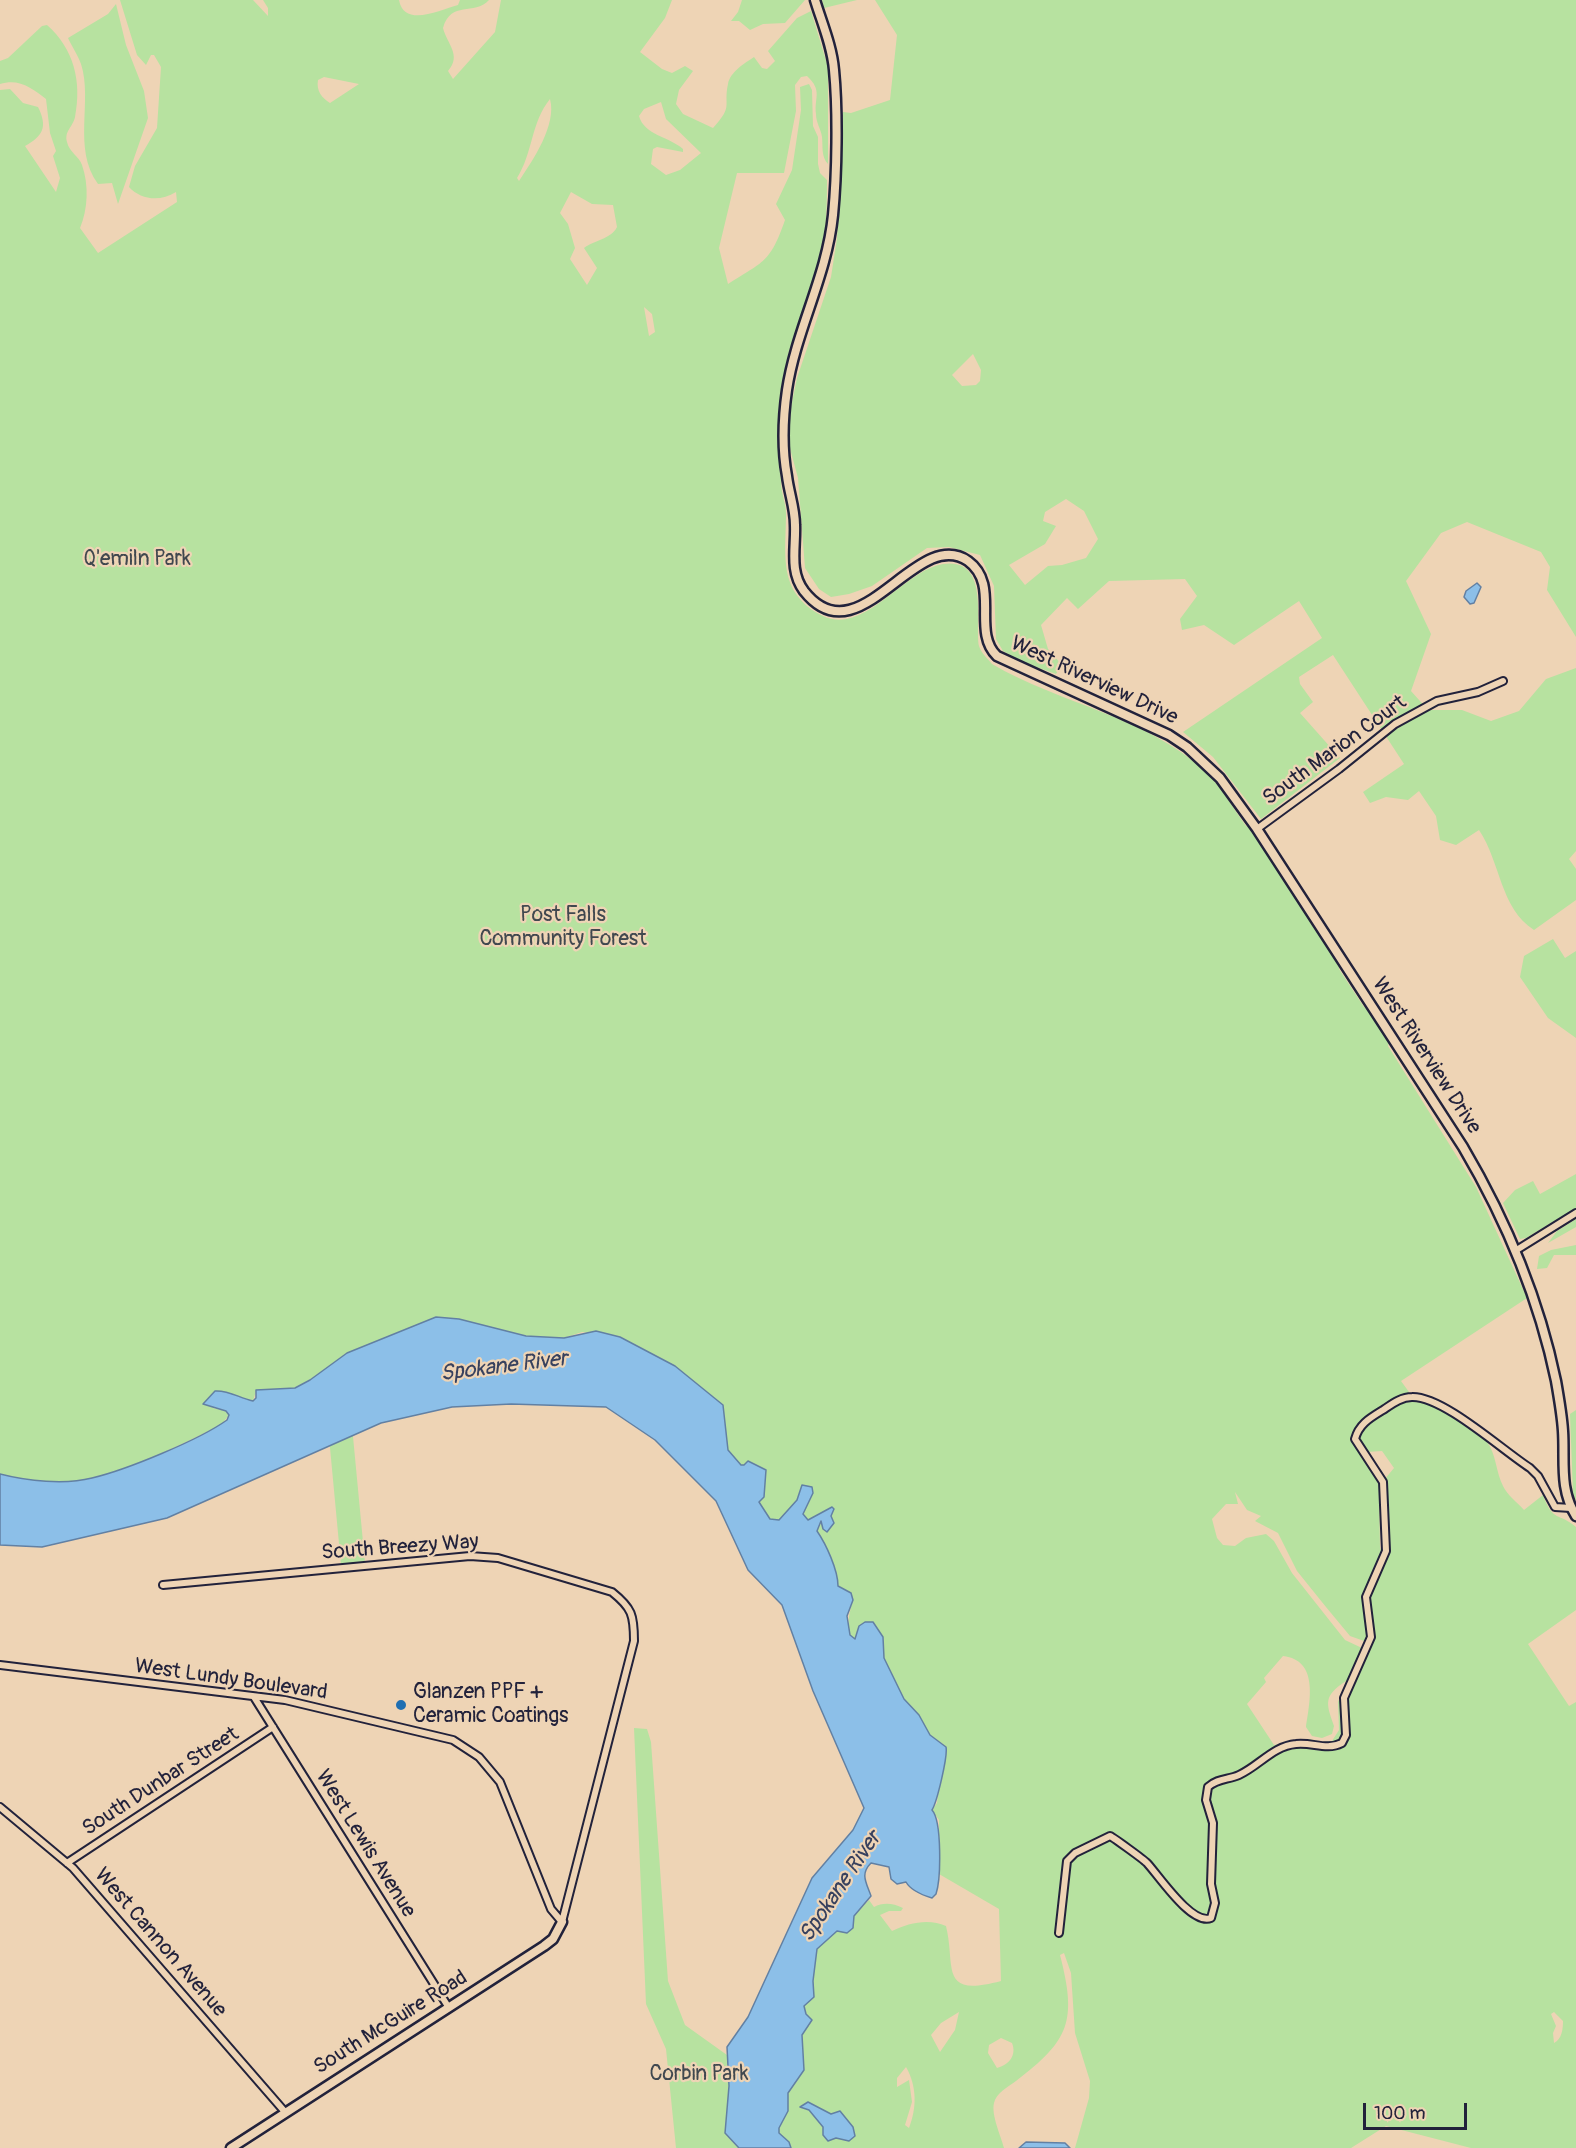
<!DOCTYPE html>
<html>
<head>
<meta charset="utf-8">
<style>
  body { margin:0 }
  #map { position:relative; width:1576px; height:2148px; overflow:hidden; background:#eed4b5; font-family:Pangolin,sans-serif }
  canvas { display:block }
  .scale { position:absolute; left:1363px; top:2103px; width:104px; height:27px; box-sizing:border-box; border:3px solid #22223b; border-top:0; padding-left:8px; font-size:18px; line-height:21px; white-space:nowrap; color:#22223b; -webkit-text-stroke:4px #eed4b5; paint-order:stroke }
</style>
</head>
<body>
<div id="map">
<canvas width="1576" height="2148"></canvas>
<div class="scale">100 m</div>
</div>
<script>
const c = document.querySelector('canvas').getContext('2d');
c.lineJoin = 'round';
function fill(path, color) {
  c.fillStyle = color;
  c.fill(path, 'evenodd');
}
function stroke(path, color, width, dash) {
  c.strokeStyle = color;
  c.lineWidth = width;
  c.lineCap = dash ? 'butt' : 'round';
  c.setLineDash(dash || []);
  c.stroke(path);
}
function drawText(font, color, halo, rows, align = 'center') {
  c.font = font + ' Pangolin,sans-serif';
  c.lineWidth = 4.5;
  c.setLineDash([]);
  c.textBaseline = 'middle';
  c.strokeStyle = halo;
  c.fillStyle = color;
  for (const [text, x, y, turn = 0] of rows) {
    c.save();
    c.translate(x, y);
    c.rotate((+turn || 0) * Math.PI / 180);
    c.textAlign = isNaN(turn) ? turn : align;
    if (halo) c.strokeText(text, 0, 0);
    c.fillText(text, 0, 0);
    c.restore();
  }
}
const green = new Path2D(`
  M120 0H253L268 16V8L263 0H399C404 28 440 10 458 5L460 0H489C474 16 451 0 443 28 447 44 462 55 448 71L453 79 495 32 501 0H672L665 18 640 52 662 69 672 73 685 66 693 71 679 90 676 104 683 114 713 128C734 105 723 107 728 84 730 72 745 63 754 57L762 68 767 69 775 61 768 51 797 18 811 11 828 67V164C821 157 823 146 822 137 821 129 816 123 816 114 814 97 823 91 807 76L801 77 795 85 796 111 784 173H737L719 248 728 284C764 261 770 263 785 220L776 204 792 170 801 110 800 87 809 84 812 90 813 126 818 137V164L820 173 827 180C827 212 826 247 816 279 807 307 792 335 786 364 778 402 778 444 781 482 781 493 786 503 786 513 786 555 777 593 823 616 864 636 904 570 943 564 990 557 975 621 979 646 981 653 988 659 992 664 1060 704 1145 716 1205 771 1221 786 1233 808 1246 826L1251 828 1339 964V969L1364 1007 1368 1009 1389 1042 1388 1046 1476 1187 1527 1298 1401 1381 1409 1392 1357 1424 1353 1434 1355 1446 1379 1483 1380 1548 1386 1558 1389 1543 1384 1480 1394 1468 1382 1451 1366 1452 1358 1440C1360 1424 1377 1417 1389 1409 1420 1388 1465 1418 1487 1442 1496 1453 1496 1473 1503 1486 1507 1495 1518 1503 1524 1510L1543 1495C1553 1523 1559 1512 1576 1527V1610L1528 1644 1569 1706 1576 1702V2148H1471L1386 2126 1351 2148H1075L1089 2098 1090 2081 1075 2033 1071 1973 1064 1953 1060 1955C1077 2021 1070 2040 1016 2081 1008 2087 996 2093 994 2103 991 2115 1001 2136 1004 2148H791L789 2142 779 2133V2128L788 2111V2093L804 2070 802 2035 804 2028 810 2025 804 2006 814 1996 813 1981 817 1949 837 1931 846 1932 853 1928 854 1916 869 1900 874 1907C883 1902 893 1903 903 1908L901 1911H889L880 1915 892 1931C908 1923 929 1918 946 1926 956 1967 938 1998 1001 1981L999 1909 939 1874V1820L932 1810 937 1803 943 1744 930 1735 919 1715 904 1699 884 1658 883 1637 852 1639C843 1619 855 1607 851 1593L838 1586C838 1570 826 1544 817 1531L822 1521 823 1529 827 1532 832 1507 808 1520 803 1514 813 1493 798 1500 779 1520 770 1519 759 1502 764 1497V1474L758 1467 740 1465 728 1450 722 1411 675 1366 620 1337 582 1332 564 1338 526 1336 459 1319 436 1317 347 1353 310 1380 295 1388 256 1391 253 1401 234 1396 213 1408 226 1411 229 1415 221 1425C180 1445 136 1467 92 1478 65 1485 27 1481 0 1474V90L10 89 23 103 38 107C48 127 43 136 25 146L56 192 60 178 53 156 56 151 50 133 46 99C32 88 19 78 0 84V61L8 58 42 26 47 25C74 49 82 81 75 117 73 127 64 131 67 142 69 152 79 156 82 165 89 185 88 209 80 228L98 253 177 202 176 192C160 202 141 200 129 187L135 166 157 128 161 67 154 55H151L146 65 137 55ZM324 77 359 84 330 103C322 98 316 91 318 80ZM550 99C557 125 533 160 519 181L517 178C533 153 531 122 550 99ZM661 102 666 119 701 153 680 170 666 175 651 164 653 149 657 147 683 152V149C670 137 644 135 639 116L644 109ZM571 192 592 204 613 205 617 227C611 239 595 240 584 248L597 268 587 285 570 259 575 248 568 224 560 213ZM644 307 652 314 655 332 649 336ZM1235 1492 1247 1510 1261 1516 1255 1521 1278 1533 1297 1571 1326 1607 1350 1636 1364 1641 1362 1648 1345 1640 1292 1573 1274 1541 1266 1534 1246 1538 1235 1546 1223 1545 1217 1538 1212 1519 1226 1504H1238ZM1283 1656C1319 1660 1310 1701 1306 1727L1312 1736 1322 1738 1332 1734 1334 1726C1326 1703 1323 1696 1346 1681L1338 1702 1339 1730 1332 1741 1322 1742 1309 1739 1274 1745 1247 1704 1266 1682 1264 1678ZM959 2012 955 2030 940 2052 931 2035 941 2023ZM1554 2012 1563 2021C1563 2029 1562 2039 1554 2043L1553 2033 1556 2026 1551 2014ZM1001 2038 1012 2043C1017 2055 1009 2065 997 2068L988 2053 989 2045ZM906 2067C917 2086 917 2108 909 2128L905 2125 912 2102 909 2080 897 2087V2078Z
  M742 0H805L785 23 763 24 750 30 739 21H731L738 12Z
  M822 0H857L824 8Z
  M875 0H1576V637L1547 590 1550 567 1541 552 1467 522 1441 533 1406 581 1431 634 1411 691 1428 710H1462L1491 721 1519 711 1546 679 1576 668V851L1569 859 1576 869V900L1534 930C1500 908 1501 863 1479 830L1456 845 1440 840 1436 816 1419 791 1408 800 1386 797 1370 803 1363 792 1404 764 1333 655 1299 677 1300 684 1313 702 1300 713 1340 758 1261 819 1213 757 1183 732 1322 638 1299 601 1234 645 1204 625 1182 630 1180 619 1197 596 1185 579 1109 581 1078 609 1067 598 1041 625 1048 649 1062 665 1056 674 1022 662 1003 651 996 639 994 586 980 555 949 547 927 548 872 586 849 594 831 597 819 589 805 568 798 478 788 441 791 407 797 378 831 277 837 238 843 112 851 113 890 100 897 35ZM973 354 981 370 980 381 976 385 962 386 952 375ZM1066 499 1084 511 1098 539 1086 558 1062 565 1048 566 1025 585 1009 565 1045 544 1056 526 1043 521 1045 512Z
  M116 4 126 45 144 91 148 118 118 204 112 183 98 184C72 149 93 101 81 64 78 55 72 47 68 38L108 14Z
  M1553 939 1565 958 1576 951V1038L1548 1018 1520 977 1524 956Z
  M1576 1174V1208L1526 1238 1520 1239 1503 1203 1515 1190 1533 1181 1540 1194Z
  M1576 1219V1227L1548 1243 1557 1231Z
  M1576 1245V1255H1554L1547 1268 1537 1269 1539 1256 1551 1250Z
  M1576 1410V1501L1573 1494 1570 1414Z
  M352 1426 365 1563 341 1565 329 1437Z
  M634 1728 647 1729 651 1742 668 1981 685 2025 727 2055 729 2086 725 2133 739 2148H676L666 2049 646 2004Z`);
const water = new Path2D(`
  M1477 583 1481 587 1474 603 1470 604 1464 597 1466 591Z
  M436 1317 459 1319 526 1336 564 1338 596 1331 620 1337 675 1366 723 1405 728 1450 741 1465H744L748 1461 766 1470 764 1497 759 1502 770 1519 779 1520 797 1500 802 1485 812 1487 813 1493 803 1514 808 1520 832 1507 834 1509 831 1516 834 1523 827 1532 823 1529 821 1521 817 1531C826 1544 838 1570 838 1586L851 1593 853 1600 847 1616 850 1635 855 1639 859 1626 865 1622H873L883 1637 884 1658 904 1699 919 1715 930 1735 946 1747C948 1756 937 1802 932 1810 942 1821 941 1879 936 1894L932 1898C922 1895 911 1891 906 1882L897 1884 891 1879 889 1867 871 1863C860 1874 866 1882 871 1896L854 1916 853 1928 847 1933 837 1931 817 1949 813 1981 814 1997 804 2006 806 2014 812 2020 802 2035 804 2070 788 2093V2111L779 2128V2133L789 2142 791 2148H739L725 2133 729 2086 727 2047 748 2017 812 1878 853 1830 864 1808 813 1691 782 1605 748 1570 716 1501 655 1440 606 1407 511 1404 452 1407 381 1423 167 1518 42 1547 0 1545V1474C27 1481 65 1485 92 1478 126 1470 199 1440 227 1420L229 1415 226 1411 203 1404 215 1391C229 1390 239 1398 253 1401L256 1398V1390L295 1388 310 1380 347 1353Z
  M808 2102 831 2114 840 2111 853 2127 855 2136 849 2141 836 2138 828 2141 823 2135V2127L809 2110 800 2107Z
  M1026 2142 1065 2143 1070 2148H1019Z`);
const street = new Path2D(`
  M1257 829 1339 769 1395 724 1437 701 1478 692 1503 681
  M1515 1251 1576 1213
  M0 1665 285 1700 453 1740 479 1757 500 1782 551 1909 562 1922 634 1641C634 1615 632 1608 612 1592L498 1558 470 1556 163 1585
  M254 1697 449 2008
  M0 1807 73 1868 285 2112
  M67 1863 273 1727
  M1059 1933 1067 1861 1075 1853 1110 1836C1114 1838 1143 1859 1147 1863 1159 1876 1192 1926 1211 1918L1215 1903 1211 1884 1213 1823 1206 1800 1208 1787C1218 1778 1228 1780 1239 1775 1259 1766 1273 1746 1296 1744 1313 1742 1326 1751 1342 1743L1346 1735 1344 1698 1371 1637 1366 1597 1386 1551 1383 1482 1355 1439C1359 1424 1370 1418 1383 1410 1392 1404 1401 1397 1412 1397 1443 1396 1502 1450 1530 1468L1538 1476 1555 1507 1571 1508`);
const secondary = new Path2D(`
  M815 0C822 23 832 46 834 70 838 111 837 174 833 215 827 276 796 330 787 390 783 418 782 449 787 476 789 493 795 508 795 525 796 548 789 571 804 591 859 661 916 525 968 561 1001 585 971 631 997 656L1169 735 1187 747 1220 778 1257 829 1463 1147C1506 1220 1539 1299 1556 1381 1559 1398 1562 1415 1563 1431 1565 1461 1559 1489 1576 1516
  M231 2148 544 1946 553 1939 562 1922`);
const markers = [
  [401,1705,6,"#1f6fb2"]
];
const parkNames = [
  ["Q'emiln Park",137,560],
  ["Post Falls",563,916],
  ["Community Forest",563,940],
  ["Corbin Park",699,2075]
];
const streetNames = [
  ["West Riverview Drive",1094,681,25],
  ["South Marion Court",1335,751,-36],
  ["West Riverview Drive",1426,1056,57],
  ["South Breezy Way",400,1548,-4],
  ["West Lundy Boulevard",231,1680,8],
  ["South Dunbar Street",161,1782,-33],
  ["West Lewis Avenue",365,1844,58],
  ["West Cannon Avenue",160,1943,49],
  ["South McGuire Road",391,2023,-32]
];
const poiNames = [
  ["Glanzen PPF +",413,1693],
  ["Ceramic Coatings",413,1717]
];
const waterNames = [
  ["Spokane River",504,1367,-7],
  ["Spokane River",841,1887,-56]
];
fill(green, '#b7e2a0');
fill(water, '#8cbfe8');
stroke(water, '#6280a3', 1.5);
stroke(street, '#22223b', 10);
stroke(secondary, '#22223b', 13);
stroke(street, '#eed4b5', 6);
stroke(secondary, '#eed4b5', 8);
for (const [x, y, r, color] of markers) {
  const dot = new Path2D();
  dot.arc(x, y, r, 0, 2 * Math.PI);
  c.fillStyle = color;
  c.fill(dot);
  stroke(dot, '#eed4b5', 2);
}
drawText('21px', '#40484f', '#eed4b5', parkNames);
drawText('21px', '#22223b', '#eed4b5', streetNames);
drawText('21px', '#22223b', '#eed4b5', poiNames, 'left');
drawText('italic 22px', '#37415e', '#eed4b5', waterNames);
</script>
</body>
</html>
